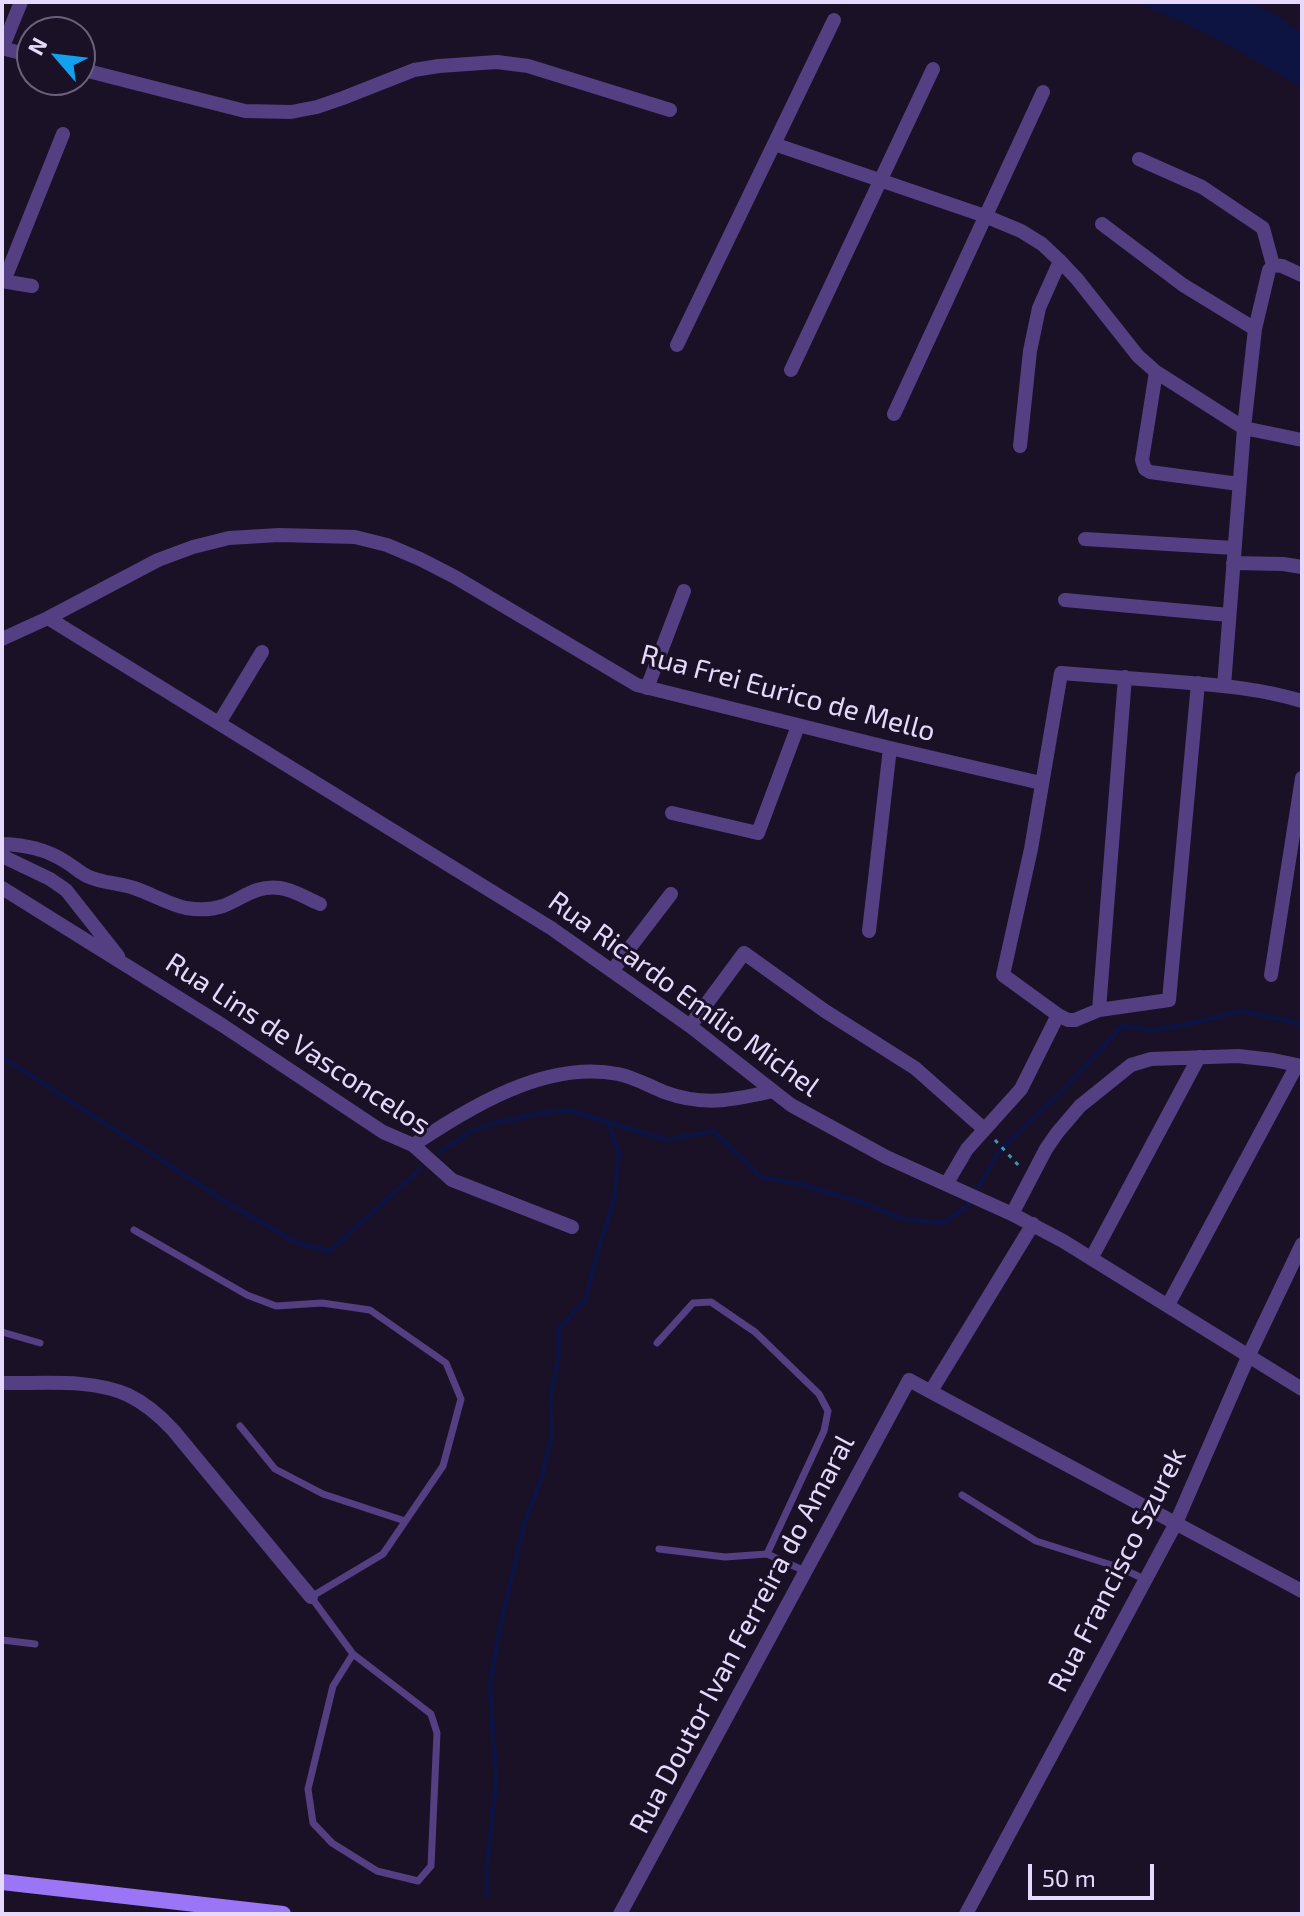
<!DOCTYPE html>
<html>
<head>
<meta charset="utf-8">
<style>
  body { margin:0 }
  #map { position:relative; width:1304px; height:1916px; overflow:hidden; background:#1a1126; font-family:"Exo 2",sans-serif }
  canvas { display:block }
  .frame { position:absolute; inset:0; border:4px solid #e6d9fc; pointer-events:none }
  .north { position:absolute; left:16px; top:16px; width:80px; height:80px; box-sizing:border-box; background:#1a1126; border:2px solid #6c617c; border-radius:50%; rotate:298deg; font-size:22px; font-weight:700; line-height:32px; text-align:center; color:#e6d9fc }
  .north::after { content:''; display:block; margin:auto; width:28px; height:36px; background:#12a1ef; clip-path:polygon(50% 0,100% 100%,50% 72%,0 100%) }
  .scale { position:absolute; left:1028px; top:1864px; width:126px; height:36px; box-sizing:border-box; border:4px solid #e6d9fc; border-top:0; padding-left:10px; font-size:24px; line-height:28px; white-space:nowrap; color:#e6d9fc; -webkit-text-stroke:6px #1a1126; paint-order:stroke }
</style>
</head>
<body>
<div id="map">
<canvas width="1304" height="1916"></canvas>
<div class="frame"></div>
<div class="north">N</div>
<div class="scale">50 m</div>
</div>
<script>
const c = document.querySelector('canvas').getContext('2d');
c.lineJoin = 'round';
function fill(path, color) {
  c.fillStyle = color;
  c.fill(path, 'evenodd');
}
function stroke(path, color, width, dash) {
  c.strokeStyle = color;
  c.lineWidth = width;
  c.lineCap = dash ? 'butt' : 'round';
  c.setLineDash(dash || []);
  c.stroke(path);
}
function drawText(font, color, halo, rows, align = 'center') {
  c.font = font + ' "Exo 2",sans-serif';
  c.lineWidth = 6;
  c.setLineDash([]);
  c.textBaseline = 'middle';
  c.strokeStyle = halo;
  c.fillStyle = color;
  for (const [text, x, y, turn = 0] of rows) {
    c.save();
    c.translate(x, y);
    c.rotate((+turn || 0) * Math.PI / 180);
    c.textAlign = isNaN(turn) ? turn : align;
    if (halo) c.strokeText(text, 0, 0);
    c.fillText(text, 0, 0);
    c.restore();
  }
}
const water = new Path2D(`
  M1133 2H1249L1270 11 1302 33V88C1247 55 1193 23 1133 2Z`);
const stream = new Path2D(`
  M2 1057 236 1208 298 1243 330 1251 421 1168
  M440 1152 471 1131 495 1123 541 1113 569 1110 667 1140 714 1131 761 1177 804 1185 864 1203 903 1219 943 1223 966 1207 1001 1149 1066 1087 1122 1026 1153 1030 1185 1025 1241 1011 1294 1022 1302 1026
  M487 1896V1866L496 1780 490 1687 500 1627 525 1522 541 1480 552 1436 551 1397 558 1360 559 1328 585 1301 599 1247 614 1200 619 1152 608 1124`);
const path = new Path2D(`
  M995 1140 1020 1167`);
const service = new Path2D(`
  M134 1230 247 1295 276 1306 322 1303 370 1310 446 1363 461 1399 443 1466 383 1554 311 1597 353 1654 431 1714 437 1733 431 1866 418 1881 377 1871 332 1843 313 1823 308 1789 333 1686 353 1654
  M2 1332 40 1343
  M657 1343 693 1303 711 1302 755 1332 819 1394 828 1411 824 1431 767 1554 805 1571
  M240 1426 275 1469 323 1494 405 1521
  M962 1495 1036 1541 1121 1568 1146 1580
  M659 1549 725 1557 767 1554
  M2 1640 35 1644`);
const minor = new Path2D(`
  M2 48 32 56
  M2 49 21 2
  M80 69 245 111 291 112 317 107 343 98 414 70 439 66 497 62 528 66 670 110
  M774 144 985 216 1021 231 1042 244 1060 261 1077 279 1138 356 1156 372 1244 428 1302 440
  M1139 159 1202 187 1263 228 1273 265
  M1102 224 1183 285 1255 329
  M2 281 32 286
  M4 281 63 134
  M677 345 834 20
  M791 370 933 69
  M1156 372 1142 460 1145 469 1150 472 1239 484
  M894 414 1043 92
  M1020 446 1030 351 1039 308 1060 261
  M1085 539 1234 548
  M1233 563 1283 564 1302 567
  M1065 600 1229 615
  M48 618 551 928 690 1026 791 1105 886 1157 1012 1214 1063 1241 1302 1389
  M2 639 48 618 158 560 193 547 229 538 279 535 355 537 387 545 420 559 455 577 637 685 890 748 1041 783
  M1198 683 1169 1000 1099 1010 1075 1020H1068L1058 1015 1003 975 1031 849 1061 673C1100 676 1140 679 1179 682 1220 685 1262 689 1302 701
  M1224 686 1244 428 1255 329 1269 270 1273 265 1282 266 1302 275
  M647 688 684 591
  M219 723 262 652
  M672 813 758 833 798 726
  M2 844C26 845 46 849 66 862 73 866 79 872 87 876 101 883 119 883 134 888 152 894 168 904 186 908 198 910 211 910 223 906 244 898 255 885 280 888 295 890 307 899 320 904
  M2 856 50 879 66 890 118 956
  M2 888 222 1025 383 1132 413 1145 452 1180 572 1227
  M869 931 890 748
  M612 971 671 894
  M1271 975 1302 778
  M1099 1010 1125 677
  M690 1026 744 953 825 1011 915 1068 984 1129
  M413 1145C471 1107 545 1060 618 1074 634 1077 649 1086 664 1092 705 1107 733 1100 773 1091
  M947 1183 967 1149 1021 1089 1058 1015
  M1012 1214 1046 1149 1057 1133 1080 1106 1131 1065 1151 1059 1238 1056 1273 1060 1302 1066
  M1092 1257 1199 1057
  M1168 1305 1297 1065
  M2 1383C42 1384 90 1378 128 1395 145 1403 160 1416 173 1430L311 1597
  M931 1391 1033 1224
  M620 1914 909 1380 1302 1591
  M966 1914 1176 1523 1248 1357 1302 1244`);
const secondary = new Path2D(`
  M2 1882 283 1914`);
const streetNames = [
  ["Rua Frei Eurico de Mello",788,693,15],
  ["Rua Ricardo Emílio Michel",684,994,36],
  ["Rua Lins de Vasconcelos",298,1044,33],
  ["Rua Francisco Szurek",1117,1570,-63],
  ["Rua Doutor Ivan Ferreira do Amaral",742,1634,-62]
];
fill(water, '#0e1442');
stroke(stream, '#0e1442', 5);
stroke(path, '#389ab1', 3, [4, 6]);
stroke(service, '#533f82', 7);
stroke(minor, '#533f82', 14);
stroke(secondary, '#9a76f6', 16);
drawText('28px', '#e6d9fc', '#1a1126', streetNames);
</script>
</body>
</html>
